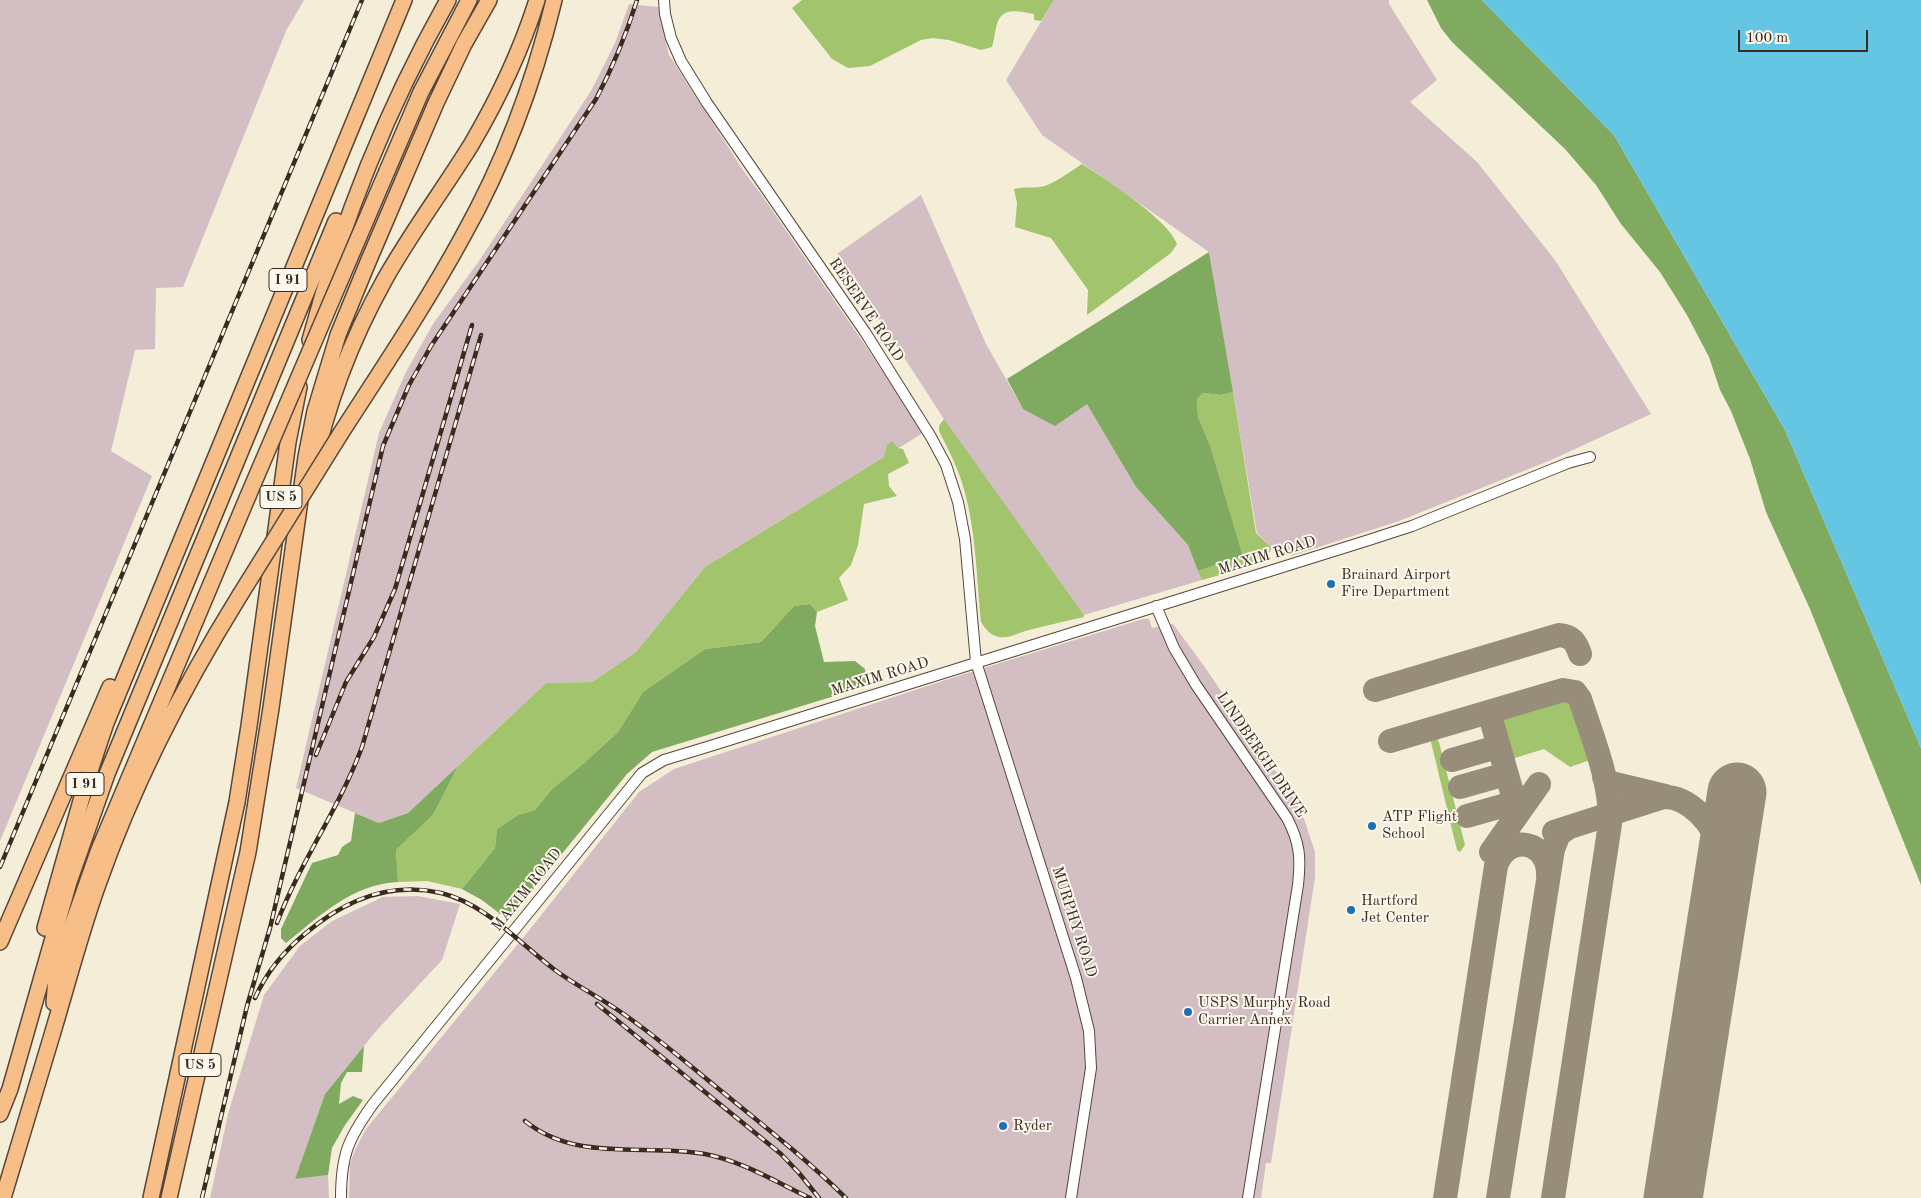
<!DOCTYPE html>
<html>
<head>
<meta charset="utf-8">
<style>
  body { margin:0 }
  #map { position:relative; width:1921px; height:1198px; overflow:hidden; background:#f4edd7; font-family:"Old Standard TT",serif }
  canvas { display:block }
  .scale { position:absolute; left:1738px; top:30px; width:130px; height:22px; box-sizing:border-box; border:2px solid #3b2a1e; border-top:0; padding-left:6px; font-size:15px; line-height:18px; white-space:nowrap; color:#3b2a1e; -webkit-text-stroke:4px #fbf7ec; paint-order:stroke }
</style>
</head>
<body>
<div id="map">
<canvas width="1921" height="1198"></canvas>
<div class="scale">100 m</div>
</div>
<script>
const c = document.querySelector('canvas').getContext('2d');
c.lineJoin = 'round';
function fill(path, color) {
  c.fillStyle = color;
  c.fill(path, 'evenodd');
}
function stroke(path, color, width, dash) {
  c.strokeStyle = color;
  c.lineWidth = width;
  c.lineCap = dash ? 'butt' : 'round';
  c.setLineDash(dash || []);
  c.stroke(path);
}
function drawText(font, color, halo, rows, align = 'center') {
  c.font = font + ' "Old Standard TT",serif';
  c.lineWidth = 4;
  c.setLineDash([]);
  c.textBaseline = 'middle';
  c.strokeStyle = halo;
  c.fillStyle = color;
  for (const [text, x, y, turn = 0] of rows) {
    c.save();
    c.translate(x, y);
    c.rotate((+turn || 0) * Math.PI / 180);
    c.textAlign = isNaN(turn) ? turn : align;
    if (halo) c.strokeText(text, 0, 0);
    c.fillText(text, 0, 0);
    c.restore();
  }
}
const industrial = new Path2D(`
  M0 0H304L286 31 183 287 156 288 155 349 135 350 111 451 152 476 0 841Z
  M1054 0H1389V4L1437 80 1410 102 1477 162 1555 260 1651 414 1551 460 1399 521 1291 556 1272 548 1257 533 1209 252 1042 135 1006 80Z
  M629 4 658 7 669 55 743 170 765 200 865 345 923 433 705 567 636 652 592 682 546 683 408 813 379 823 296 788 379 433 406 372 433 324 479 261 591 91 615 43Z
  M921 195 986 344 1023 409 1087 403 1136 487 1188 545 1202 580 1084 615 953 433 837 254Z
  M1143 619H1149L1152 628 1173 624 1204 666 1294 798 1304 819 1315 852V877L1271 1163H1266L1261 1198H349L350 1164 355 1150 366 1129 527 933 639 792 674 769 958 676Z
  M418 896 460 904 442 960 377 1030 325 1094 295 1179 328 1175 329 1198H210L228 1114 264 995 300 946 332 921 383 897Z`);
const green = new Path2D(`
  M802 0H1054L1041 21 1034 20V14C1024 12 1005 7 999 19 996 23 994 41 992 47L981 50 949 40 933 38 921 40 870 66 848 68 832 59 792 8Z
  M1082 164C1105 179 1168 219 1177 244L1171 253 1087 315 1088 290 1051 238 1015 227 1017 203 1014 189C1024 186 1035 189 1045 186 1058 181 1071 171 1082 164Z
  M1233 392 1256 533 1272 548 1265 560 1259 564 1202 580 1198 571 1243 556 1210 445 1198 417 1197 399 1203 393 1220 395Z
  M944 419 1084 615V617C1066 621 1048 625 1029 630 1019 632 1010 639 999 637 990 635 985 629 981 622 976 573 976 515 957 469 952 456 945 443 939 431V426Z
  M892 441 898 448 903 449 909 463 888 474 889 486 897 496 864 504 858 545 851 565 839 578 848 600 817 612 810 604 794 606 761 642 705 649 643 692 618 732 584 763 552 789 535 810 518 815 497 829 495 848 462 889 427 881 398 882 396 850 433 815 458 766 546 683 592 682 636 652 705 567 884 457 887 445Z
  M1555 700 1567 701 1574 709 1590 760 1570 767 1544 749 1505 761C1502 750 1491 728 1497 718Z
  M1436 738 1439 742 1465 845 1460 852 1457 850 1431 742Z`);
const forest = new Path2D(`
  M1427 0H1482L1614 135 1785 430 1921 748V885L1810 609 1766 512 1750 459 1731 411 1720 390 1709 357 1687 315 1660 272 1621 224 1596 185 1565 149 1452 42 1441 28Z
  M1209 252 1233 392 1220 395 1203 393 1197 399 1198 417 1210 445 1243 556 1198 571 1188 545 1136 487 1087 404 1055 426 1023 409 1007 379Z
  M810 604 817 612 815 626 824 662 855 661 865 669 867 686 652 752 627 774 508 920 482 900 462 889 495 848 497 829 518 815 535 810 552 789 584 763 618 732 643 692 705 649 761 642 794 606Z
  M458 766 433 815 396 850 398 882C351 885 321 915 286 943L281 938V929L312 863 338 855 342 847 351 841 355 813 379 823 408 813Z
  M364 1046 362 1072H347L341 1083 339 1104 353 1096 363 1100 345 1125 332 1148 328 1175 295 1179 325 1094Z`);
const water = new Path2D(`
  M1482 0H1921V748L1785 430 1614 135Z`);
const taxiway = new Path2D(`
  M1375 690 1559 635C1572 636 1576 642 1580 654
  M1489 712 1517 810 1516 815
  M1390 741 1563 690 1575 692 1580 699C1593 739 1611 781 1610 824L1553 1198
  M1452 760 1490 749H1495L1501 754
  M1604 777 1611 783 1665 796
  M1460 787 1499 776 1504 778 1509 782
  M1467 816 1523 800 1529 796
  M1554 832 1663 797C1690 796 1714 825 1721 850 1723 860 1723 870 1723 881
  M1491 852 1539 784
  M1445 1198 1496 866C1508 831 1550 842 1548 876
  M1498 1198 1553 849 1559 834 1568 828`);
const runway = new Path2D(`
  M1673 1198 1737 792`);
const minor = new Path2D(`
  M664 0 665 14 671 38 681 61 707 103 865 332 931 437 946 465 958 502 965 539 976 662 1076 978 1089 1031 1091 1068 1071 1198
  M1156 606 1174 648 1196 685 1287 818C1300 843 1301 858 1298 885L1248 1198
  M341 1198C341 1155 348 1139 373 1104L642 773 664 760 707 747 1369 540 1412 526 1568 463 1590 457`);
const highway = new Path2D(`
  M387 171 421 92 469 0
  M310 340C342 221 387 108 448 0
  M341 433C383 368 426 304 463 236 504 163 534 82 554 0
  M312 474C326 406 351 340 385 279 411 233 443 190 471 145 498 99 521 51 537 0
  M45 928 86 783 106 723 404 0
  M0 942 110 687
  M54 1003 56 978 65 946 98 852 248 496
  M0 1114 10 1089 69 882 107 774 336 221
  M3 1198C19 1144 36 1089 52 1035 67 985 80 935 97 887 133 784 183 687 240 595
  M151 1198 237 802 249 726 288 442 299 387
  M169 1198 248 852 271 708 306 457 315 411 338 335 368 262 436 103 464 44 489 0`);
const rail = new Path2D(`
  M316 755 346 682 374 637 395 589 472 325
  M0 867 362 0
  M277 923C300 862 339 809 362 747L481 335
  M255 998C267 971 284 951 306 933 345 900 389 881 441 893 486 904 519 943 555 970 578 987 603 999 625 1015 658 1038 689 1065 720 1090 763 1125 806 1159 846 1198
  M597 1004 781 1154 799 1173 819 1198
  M525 1121C577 1163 644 1143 705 1154 742 1161 776 1182 810 1198
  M202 1198 247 1006 270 928 383 446 409 385 431 346 596 99C613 67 626 35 637 0`);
const highwayBridge = new Path2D(`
  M248 496 387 171
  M240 595 341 433`);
const markers = [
  [1331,584,5,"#1f6fb2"],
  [1372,826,5,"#1f6fb2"],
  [1351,910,5,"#1f6fb2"],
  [1188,1012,5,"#1f6fb2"],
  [1003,1126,5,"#1f6fb2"]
];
const shields = [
  [288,280,38],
  [281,497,42],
  [85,784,38],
  [200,1065,42]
];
const shieldNames = [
  ["I 91",288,280],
  ["US 5",281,497],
  ["I 91",85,784],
  ["US 5",200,1065]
];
const streetNames = [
  ["RESERVE ROAD",866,310,56],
  ["MAXIM ROAD",1267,556,-17],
  ["MAXIM ROAD",880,677,-17],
  ["LINDBERGH DRIVE",1261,755,56],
  ["MAXIM ROAD",527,890,-51],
  ["MURPHY ROAD",1074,922,72]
];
const poiNames = [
  ["Brainard Airport",1341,575],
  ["Fire Department",1341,592],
  ["ATP Flight",1382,817],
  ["School",1382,834],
  ["Hartford",1361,901],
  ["Jet Center",1361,918],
  ["USPS Murphy Road",1198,1003],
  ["Carrier Annex",1198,1020],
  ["Ryder",1013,1126]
];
fill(industrial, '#d2bec3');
fill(green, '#a1c46d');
fill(forest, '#80aa60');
fill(water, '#65c6e3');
stroke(taxiway, '#988c7a', 24);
stroke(runway, '#988c7a', 59);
stroke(minor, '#57473a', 12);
stroke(highway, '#57473a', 18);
stroke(minor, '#fff', 10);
stroke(highway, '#f7be88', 15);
stroke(rail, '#3b2a1e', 4.5);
stroke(rail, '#fbf7ec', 2.5, [8]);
stroke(highwayBridge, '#57473a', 18, []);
stroke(highwayBridge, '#f7be88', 15);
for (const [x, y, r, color] of markers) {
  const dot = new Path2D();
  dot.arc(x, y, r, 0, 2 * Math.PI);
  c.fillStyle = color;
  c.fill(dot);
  stroke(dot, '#fbf7ec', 2);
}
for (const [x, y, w] of shields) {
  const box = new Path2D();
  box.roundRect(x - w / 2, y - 11.5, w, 23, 4);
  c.fillStyle = '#fbf7ec';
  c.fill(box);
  stroke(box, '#3b2a1e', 1);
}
drawText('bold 14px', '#3b2a1e', null, shieldNames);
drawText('15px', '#3b2a1e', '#fbf7ec', streetNames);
drawText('15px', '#3b2a1e', '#fbf7ec', poiNames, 'left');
</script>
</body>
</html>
